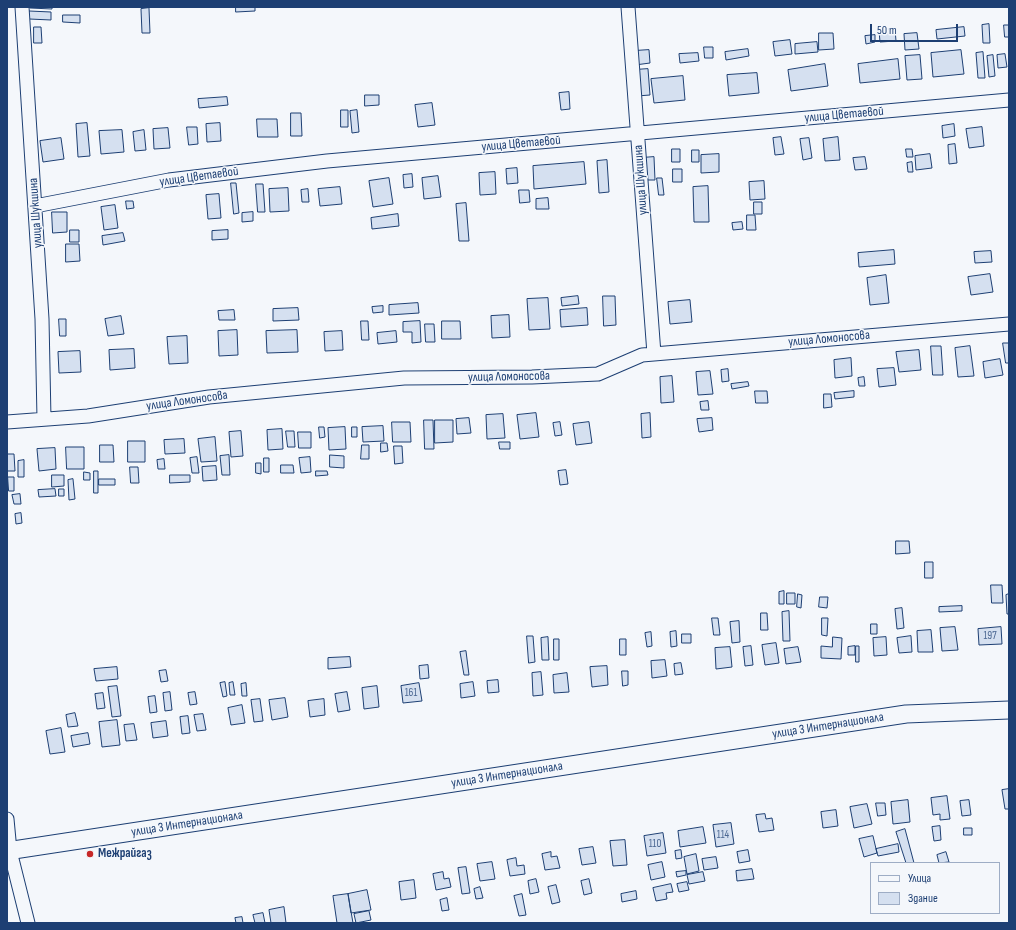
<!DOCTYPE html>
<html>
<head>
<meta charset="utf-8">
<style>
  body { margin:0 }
  #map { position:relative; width:1016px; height:930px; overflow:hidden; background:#f4f7fb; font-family:"Sofia Sans Condensed",sans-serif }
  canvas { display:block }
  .frame { position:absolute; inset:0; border:8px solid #1d3f73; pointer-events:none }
  .legend { position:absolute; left:870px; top:862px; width:130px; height:52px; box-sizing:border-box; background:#f4f7fb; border:1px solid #9eadc5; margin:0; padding:5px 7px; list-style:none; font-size:12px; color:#1d3f73 }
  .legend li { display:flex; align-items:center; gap:8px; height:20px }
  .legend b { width:20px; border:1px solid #9eadc5 }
  .scale { position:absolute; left:870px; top:24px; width:88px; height:18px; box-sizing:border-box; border:2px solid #1d3f73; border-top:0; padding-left:5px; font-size:12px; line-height:14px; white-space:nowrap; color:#1d3f73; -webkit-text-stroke:3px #f4f7fb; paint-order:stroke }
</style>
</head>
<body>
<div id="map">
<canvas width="1016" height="930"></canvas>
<div class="frame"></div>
<ul class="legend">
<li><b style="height:5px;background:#f4f7fb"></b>Улица</li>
<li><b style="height:11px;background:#d5e0f0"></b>Здание</li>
</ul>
<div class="scale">50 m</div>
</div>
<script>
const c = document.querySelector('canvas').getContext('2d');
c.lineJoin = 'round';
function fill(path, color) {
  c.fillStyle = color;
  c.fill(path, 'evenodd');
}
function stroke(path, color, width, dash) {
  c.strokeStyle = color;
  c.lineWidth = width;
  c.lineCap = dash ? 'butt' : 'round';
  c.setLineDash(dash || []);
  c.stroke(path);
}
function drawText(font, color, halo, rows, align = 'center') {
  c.font = font + ' "Sofia Sans Condensed",sans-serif';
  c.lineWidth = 3;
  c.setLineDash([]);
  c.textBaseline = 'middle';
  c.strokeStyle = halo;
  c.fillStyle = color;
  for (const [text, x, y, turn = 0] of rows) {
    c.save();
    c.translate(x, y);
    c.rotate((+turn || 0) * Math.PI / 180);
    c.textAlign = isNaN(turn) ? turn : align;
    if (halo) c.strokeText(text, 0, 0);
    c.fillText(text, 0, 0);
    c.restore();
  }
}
const building = new Path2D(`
  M30 7H52V9L30 8Z
  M236 7H255V11L236 12Z
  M149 8 150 33H142L141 9Z
  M29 11 51 12V20L29 19Z
  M63 15H80V23L63 22Z
  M989 24 990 43H983L982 25Z
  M1004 25H1009V37H1005Z
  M34 27H41L42 43H34Z
  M964 27 965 36 937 39 936 30Z
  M895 29 896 41 880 42 879 30Z
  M819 33H833L834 49 819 50Z
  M917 33 919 49 905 50 904 34Z
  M875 35V42L866 44 865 36Z
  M790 40 792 54 775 56 773 42Z
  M817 42 818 52 795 54V44Z
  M704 47H713V58H705Z
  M748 49 749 56 726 60 725 52Z
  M649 50 650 63 635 65 634 51Z
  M961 50 964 74 933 77 931 53Z
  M983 52 985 78H978L976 53Z
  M698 53 699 61 680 63 679 54Z
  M1005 54 1007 67 998 68 997 55Z
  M920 55 922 79 907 80 905 56Z
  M993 55 995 76 989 77 987 56Z
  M898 59 900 79 860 83 858 64Z
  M825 64 828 86 791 91 788 70Z
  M648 69 650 95 637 96 634 70Z
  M757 73 759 93 729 96 727 75Z
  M683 76 685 100 654 103 651 79Z
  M569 92 570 109 561 110 559 93Z
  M365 95H379V105L365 106Z
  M227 97 228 105 199 108 198 99Z
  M432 103 435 125 418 127 415 105Z
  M341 110H348V127H341Z
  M357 110 359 132 352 133 350 111Z
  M291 113H301L302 136H291Z
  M257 119H277L278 137H258Z
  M87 123 90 156 78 157 76 124Z
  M220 123 221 141 207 142 206 124Z
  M954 124 955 136 943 138 942 126Z
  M187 127H197L198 144 189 145Z
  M982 127 984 146 969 148 966 129Z
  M168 128 170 148 154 149 153 129Z
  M122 130 124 152 101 154 99 131Z
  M144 130 146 150 135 151 133 132Z
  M781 137 784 154 775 155 773 138Z
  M838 137 840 160 825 161 823 139Z
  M61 138 64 159 43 162 40 141Z
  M809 138 812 158 803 160 800 139Z
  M955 144 957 163 949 164 948 145Z
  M672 149H680V162H672Z
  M906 149H912L913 157H907Z
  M692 150H699V162H692Z
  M719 154V172L701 173V155Z
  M930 154 932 168 916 170 915 156Z
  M654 157 655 180H643L641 158Z
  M865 157 867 169 855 170 853 158Z
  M607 160 609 192 599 193 597 161Z
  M584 162 586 184 534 189 533 166Z
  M912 162 913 172H908L907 163Z
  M517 168 518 183 507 184 506 169Z
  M673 169H682V182H673Z
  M495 172 496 194 480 195 479 173Z
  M412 174 413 187 404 188 403 175Z
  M438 176 441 197 424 199 422 178Z
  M389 178 393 204 373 207 369 181Z
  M657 178H662L664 195H659Z
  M764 181 765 199 750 200 749 182Z
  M231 183H236L239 213 234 214Z
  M256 184H263L265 212H258Z
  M708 186 709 222H694L693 187Z
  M340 187 342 204 320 206 318 189Z
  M288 188 289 211 270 212 269 189Z
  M308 189 309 202H302L301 190Z
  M519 190H529L530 202 520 203Z
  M219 194 221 218 208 219 206 195Z
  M548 198 549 209H536V199Z
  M126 201H133L134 208 127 209Z
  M754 202H762V214H754Z
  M466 203 469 241H459L456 204Z
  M115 205 118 228 104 230 101 207Z
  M52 212H67V232L53 233Z
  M253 212V221L242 222V213Z
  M398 214 399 226 372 229 371 218Z
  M747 215H755L756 230H747Z
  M742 222 743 229 733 230 732 223Z
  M70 230H79V242H70Z
  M228 230V239L212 240V231Z
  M123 233 125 241 103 245 102 236Z
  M66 244H79L80 261 66 262Z
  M894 250 895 264 859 267 858 253Z
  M991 251 992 262 975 263 974 252Z
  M990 274 993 292 971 295 968 277Z
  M886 275 889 303 870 305 867 278Z
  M578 296 579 304 562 306 561 298Z
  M603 296H615L616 325 604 326Z
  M548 298 550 329 529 330 527 299Z
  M690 300 692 322 670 324 668 302Z
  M418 303 419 313 389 315V305Z
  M383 306V312L373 313 372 307Z
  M298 308 299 320 273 321V309Z
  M587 308 588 325 561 327 560 310Z
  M234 310 235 320H219L218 311Z
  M509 315 510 337 492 338 491 316Z
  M121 316 124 334 108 336 105 319Z
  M59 319H66V336H60Z
  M361 321H368L369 340H362Z
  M420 321 421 342 412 343V332H403V322Z
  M442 321H460L461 339H442Z
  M425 324H434L435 342H426Z
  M237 330 238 355 219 356 218 331Z
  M297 330 298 352 267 353 266 331Z
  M342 331 343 350 325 351 324 332Z
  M396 331 397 342 378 344 377 333Z
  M187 336 188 363 169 364 167 337Z
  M1003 343H1009V363H1006Z
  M931 346H941L943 375H933Z
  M970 346 974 376 958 377 955 348Z
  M134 349 135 368 110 370 109 350Z
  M919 350 921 370 899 372 896 352Z
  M80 351 81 372 59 373 58 352Z
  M851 358 852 376 835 378 834 360Z
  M1000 359 1003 375 985 378 983 362Z
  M894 368 896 385 879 387 877 369Z
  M728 369 729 381 722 382 721 370Z
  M710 371 713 394 698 395 696 372Z
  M672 376 674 402 661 403 660 377Z
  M864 377 865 386H859L858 378Z
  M748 382 749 386 732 389 731 384Z
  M755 391H767L768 403H756Z
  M854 391V397L835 399 834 393Z
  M824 394H831L832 407 824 408Z
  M708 401 709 410H701L700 402Z
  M536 413 539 437 520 439 517 415Z
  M650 413 651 437 642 438 641 414Z
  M503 414 505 438 487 439 486 415Z
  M469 418 471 433 457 434 456 419Z
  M712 418 713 430 699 432 697 419Z
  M424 420H433L434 449H425Z
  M435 420H453V442L435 443Z
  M392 422H410L411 442H393Z
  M560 422 562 435 555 436 553 423Z
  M589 422 592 443 576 445 573 424Z
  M383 426 384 441 363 442 362 427Z
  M319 427H324L325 437 320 438Z
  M345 427 346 449 329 450 328 428Z
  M352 427H357V437H352Z
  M282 429 283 449 268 450 267 430Z
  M241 431 243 456 231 457 229 432Z
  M286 431H294L295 447H288Z
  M298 432H311V448H299Z
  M215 437 217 461 201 462 198 439Z
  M184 439 185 453 165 454 164 440Z
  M128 441H145V462H128Z
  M499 442H510V449H500Z
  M381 443H387L388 451 381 452Z
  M100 445H113L114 462H100Z
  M362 445H369V459H361Z
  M394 446H402L403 463 395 464Z
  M66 447H84V469H67Z
  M55 448 56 469 39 471 37 449Z
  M7 454H14L15 471H7Z
  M229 455 230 475H222L220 456Z
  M330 455 344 456V468L330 467Z
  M197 457 199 473H192L190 458Z
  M310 457 311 472 301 473 299 458Z
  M264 458H269V472H264Z
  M164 459 165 469H158L157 460Z
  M24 460V477H18V461Z
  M256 463H261V474L256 473Z
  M281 465H293L294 473H281Z
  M216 466 217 480 203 481 202 467Z
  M130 467H138L139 483H131Z
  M566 470 568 484 560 485 558 471Z
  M94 471H98V493H94Z
  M316 471H327L328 475 316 476Z
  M84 472 90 473V480H84Z
  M52 475H64V486L52 487Z
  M170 475H190V482L170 483Z
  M8 477H14V491H9Z
  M73 479 75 499 69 500 68 480Z
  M99 479H115V485H99Z
  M55 489 56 496 39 497 38 490Z
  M59 489H64V496H59Z
  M20 494 21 504H14L12 495Z
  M21 513 22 523 16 524 15 514Z
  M896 541H909L910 553 896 554Z
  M925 562H933V578H925Z
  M991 585H1002L1003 603H992Z
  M784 591V604H779V592Z
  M787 593H795V604H787Z
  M798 594 802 595 801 608 797 607Z
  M1009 594V614H1007L1006 595Z
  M820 597H828L827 608 819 607Z
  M962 606V611L939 612V607Z
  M902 608 904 628 897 629 895 609Z
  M789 611 790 641H783L782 612Z
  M761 613H767L768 630H761Z
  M712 618H718L720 635H714Z
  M822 618H828L827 636 822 635Z
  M739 621 740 642 732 643 730 622Z
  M871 624H877V634H871Z
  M955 627 958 650 942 651 940 628Z
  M1001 627 1002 644 979 645 978 629Z
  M931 630 933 652H918L917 631Z
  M676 631 677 646 671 647 670 632Z
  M651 632 652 646 647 647 645 633Z
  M682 634H691V643H682Z
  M527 636H533L535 662 529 663Z
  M911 636 912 652 899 653 897 638Z
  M548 637 549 660H542L541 638Z
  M833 637 842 638 841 659 821 658V646L832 647Z
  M886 637 887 655 874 656 873 638Z
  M554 639H559V660H554Z
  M620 639H626V655H620Z
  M776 643 779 663 765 665 762 645Z
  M751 646 753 665 745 666 743 647Z
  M855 646V655H848V647Z
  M856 646H859V662H856Z
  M730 647 732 667 716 669 715 648Z
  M798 647 801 662 786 664 784 649Z
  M466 651 469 675H464L460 652Z
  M350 657 351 667 328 669V658Z
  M665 660 667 676 652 678 651 661Z
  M681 663 683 674 675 675 674 664Z
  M428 665 429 678 420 679 419 666Z
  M607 666 608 685 592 687 590 667Z
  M117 667 118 679 96 681 94 669Z
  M166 670 168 681 161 682 159 671Z
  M622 671H628V685L623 686Z
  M541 672 543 695 533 696 532 673Z
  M567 673 569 692 554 693 553 675Z
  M498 680 499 692 488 693 487 681Z
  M225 682 227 696 223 697 220 683Z
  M233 682 235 695H230L229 683Z
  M473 682 475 696 461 698 460 684Z
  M246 683 247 696H242L241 684Z
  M419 683 422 701 403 703 401 686Z
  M117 686 121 716 112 717 108 687Z
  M377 686 379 707 364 709 362 688Z
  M170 692 172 710 165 711 163 693Z
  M195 692 197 704 190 705 188 693Z
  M347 692 350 710 338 712 335 694Z
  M103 693 105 708 97 709 95 694Z
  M155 696 157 712 150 713 148 697Z
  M285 698 288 717 272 720 269 700Z
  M260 699 263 721 254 722 251 700Z
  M324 699 325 715 310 717 308 701Z
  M242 705 245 723 231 725 228 708Z
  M75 713 78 726 68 727 66 715Z
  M203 714 206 730 197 731 194 715Z
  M188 716 190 733 182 734 180 717Z
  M117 720 120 745 102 747 99 722Z
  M166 721 168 736 153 738 151 723Z
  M134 724 137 740 126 741 124 725Z
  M61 728 65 752 50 754 46 731Z
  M88 733 90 744 73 747 71 736Z
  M1009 789V809H1005L1002 790Z
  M947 796 950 819 940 820V814L933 815 931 798Z
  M908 800 910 822 893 824 891 802Z
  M969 800 971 815 962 816 960 801Z
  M876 803H885L886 815 878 816Z
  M867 804 872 824 854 828 850 807Z
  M836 810 838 826 823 828 821 812Z
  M765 814 766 819 772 818 774 830 759 832 756 815Z
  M731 823 734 844 716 847 713 825Z
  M940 826 941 840 934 841 932 827Z
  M703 827 706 843 680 847 678 831Z
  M964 828H972V835H964Z
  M905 829 914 863H906L896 832Z
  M663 833 666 853 647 856 644 836Z
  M873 836 877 853 864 857 859 839Z
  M625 840 627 865 613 866 610 841Z
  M898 844 899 852 878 856 876 849Z
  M593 847 596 863 582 865 579 849Z
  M681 850 682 858 676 859 675 851Z
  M748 850 750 861 739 863 737 852Z
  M551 852V857L557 856 560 868 545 870 542 854Z
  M946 852 949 862 939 863 937 855Z
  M696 854 699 871 687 874 684 857Z
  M716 857 718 868 704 870 702 859Z
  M516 858 517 866 524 865 525 874 510 876 507 860Z
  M492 862 495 879 480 881 477 864Z
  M662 862 665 877 651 880 648 865Z
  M466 867 470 893 462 894 458 868Z
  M752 869 754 879 737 881 736 871Z
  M686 871V875L677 877 676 872Z
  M443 872 444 879 449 878 451 887 436 890 433 874Z
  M703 872 705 881 689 884 687 875Z
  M536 879 539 892 530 894 528 881Z
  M589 879 592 893 584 895 581 881Z
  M414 880 416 898 401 900 399 882Z
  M687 882 689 890 679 892 677 884Z
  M671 884 673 892 666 893 667 899 656 901 653 888Z
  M556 885 560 902 552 904 548 887Z
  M480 887 483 898 476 899 474 889Z
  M367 890 371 910 351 913 348 894Z
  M636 891 637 899 622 902 621 894Z
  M348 894 353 923H337L333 896Z
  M522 894 526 915 519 916 514 896Z
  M447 898 449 910 442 911 440 900Z
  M284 907 286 923H271L269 910Z
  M369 911 371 920 356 923 354 914Z
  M263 913 265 923H255L253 915Z
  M242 917 243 923H236L235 918Z`);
const minor = new Path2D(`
  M22 7 42 319 44 419
  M628 7 654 354
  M35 206 169 180 327 161 1009 100
  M7 422 88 416 209 397 404 378 532 377 598 374 642 355 1009 324
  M7 819 10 851 28 923`);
const major = new Path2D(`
  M7 851 906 714 1009 710`);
const markers = [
  [90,854,4,"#c62828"]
];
const numberNames = [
  ["197",990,636],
  ["161",411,693],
  ["114",723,835],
  ["110",655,844]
];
const streetNames = [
  ["улица Цветаевой",844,115,-5],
  ["улица Цветаевой",521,144,-5],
  ["улица Цветаевой",199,177,-8],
  ["улица Шукшина",641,180,-94],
  ["улица Шукшина",36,213,-94],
  ["улица Ломоносова",829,339,-5],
  ["улица Ломоносова",509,377,-1],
  ["улица Ломоносова",187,401,-8],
  ["улица 3 Интернационала",828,726,-9],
  ["улица 3 Интернационала",507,775,-9],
  ["улица 3 Интернационала",187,824,-9]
];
const poiNames = [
  ["Межрайгаз",98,854]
];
fill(building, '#d5e0f0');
stroke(building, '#1d3f73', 1);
stroke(minor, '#1d3f73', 15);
stroke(major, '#1d3f73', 19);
stroke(minor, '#f4f7fb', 13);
stroke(major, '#f4f7fb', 17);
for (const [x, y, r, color] of markers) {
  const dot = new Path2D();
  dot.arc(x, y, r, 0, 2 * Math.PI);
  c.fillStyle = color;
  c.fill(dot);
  stroke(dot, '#f4f7fb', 1.5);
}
drawText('11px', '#4b6792', null, numberNames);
drawText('13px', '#1d3f73', '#f4f7fb', streetNames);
drawText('bold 13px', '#1d3f73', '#f4f7fb', poiNames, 'left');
</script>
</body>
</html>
